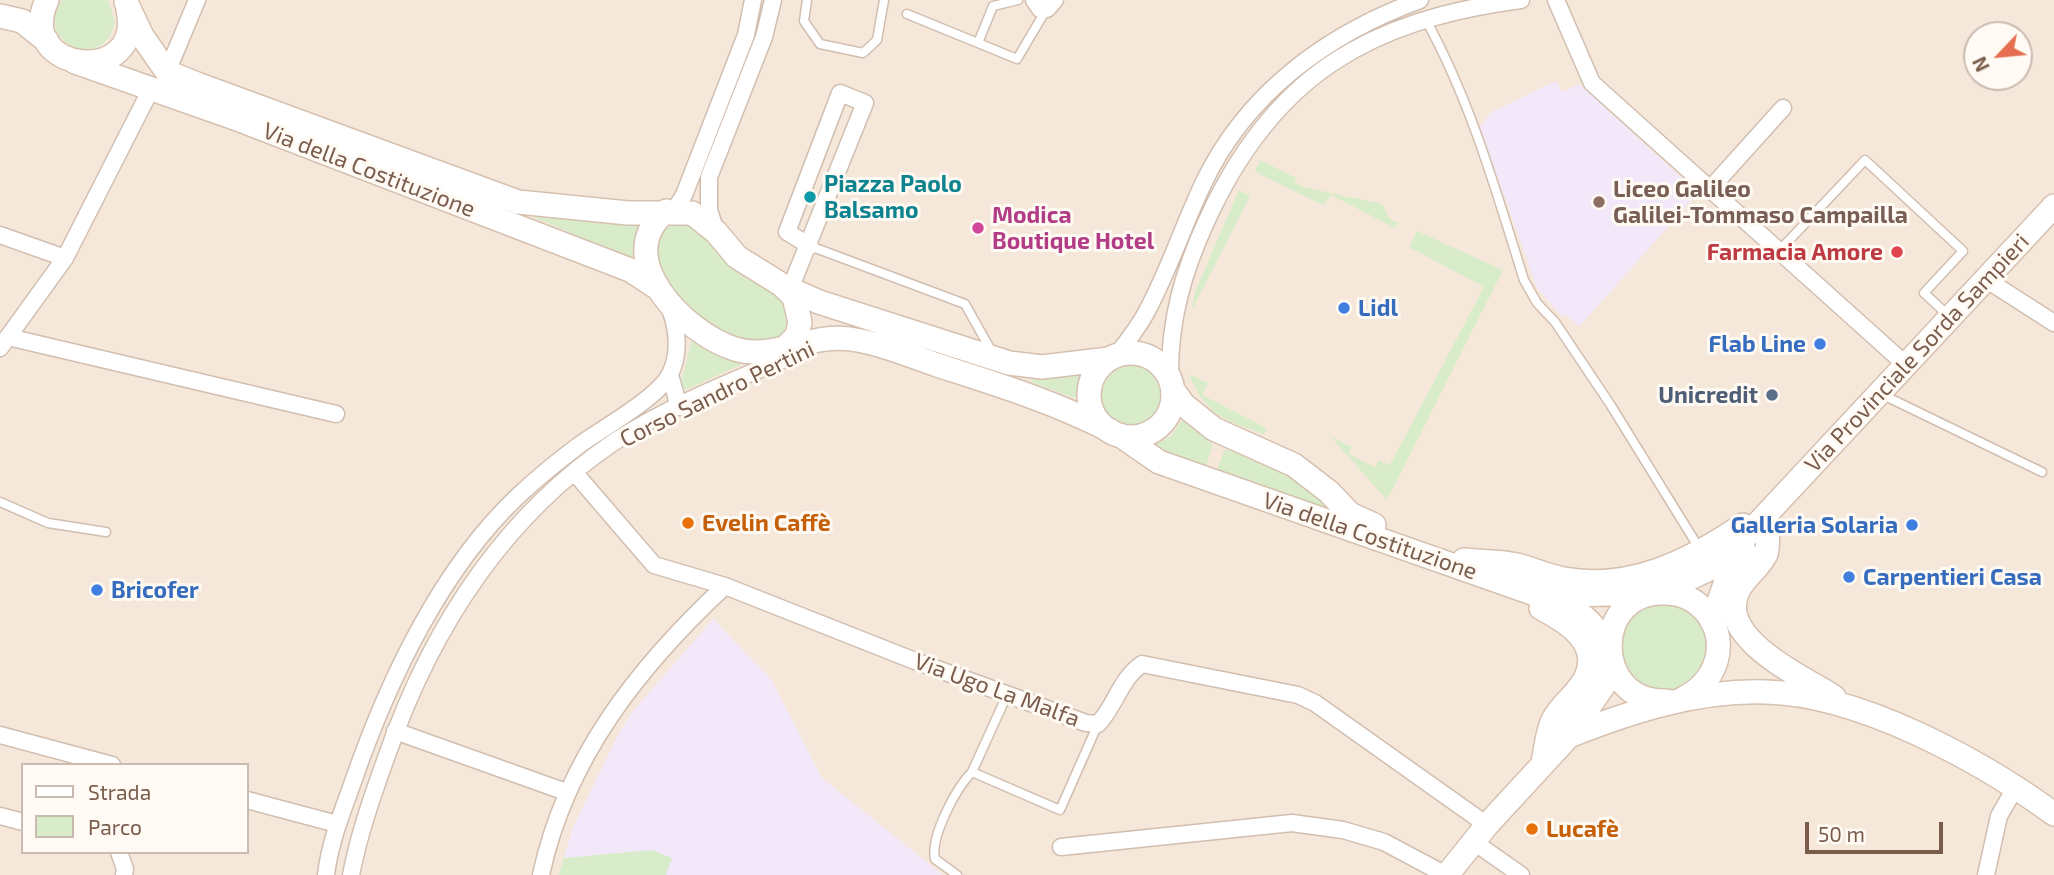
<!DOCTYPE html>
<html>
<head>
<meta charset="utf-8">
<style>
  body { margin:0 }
  #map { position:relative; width:2054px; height:875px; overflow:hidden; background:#fdf6ec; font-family:"Exo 2",sans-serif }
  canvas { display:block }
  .legend { position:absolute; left:21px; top:763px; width:228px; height:91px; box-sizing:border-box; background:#fffaf3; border:2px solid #cabbb1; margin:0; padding:9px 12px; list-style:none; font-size:21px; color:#7a5c4d }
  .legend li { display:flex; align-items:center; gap:14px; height:35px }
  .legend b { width:35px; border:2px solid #cabbb1 }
  .north { position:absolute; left:1963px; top:21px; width:70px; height:70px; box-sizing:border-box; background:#fffaf3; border:2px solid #cabbb1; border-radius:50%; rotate:244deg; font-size:19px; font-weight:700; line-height:28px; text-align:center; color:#7a5c4d }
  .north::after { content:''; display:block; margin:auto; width:24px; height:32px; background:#e76f51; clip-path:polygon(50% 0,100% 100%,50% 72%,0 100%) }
  .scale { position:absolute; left:1805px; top:822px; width:138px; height:32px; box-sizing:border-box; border:4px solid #7a5c4d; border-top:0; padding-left:9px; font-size:21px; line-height:24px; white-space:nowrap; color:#7a5c4d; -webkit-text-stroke:5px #fffaf3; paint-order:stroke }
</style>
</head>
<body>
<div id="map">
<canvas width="2054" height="875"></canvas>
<ul class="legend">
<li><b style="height:9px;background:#fff"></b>Strada</li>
<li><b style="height:19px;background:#d8ecc9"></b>Parco</li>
</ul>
<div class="north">N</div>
<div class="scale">50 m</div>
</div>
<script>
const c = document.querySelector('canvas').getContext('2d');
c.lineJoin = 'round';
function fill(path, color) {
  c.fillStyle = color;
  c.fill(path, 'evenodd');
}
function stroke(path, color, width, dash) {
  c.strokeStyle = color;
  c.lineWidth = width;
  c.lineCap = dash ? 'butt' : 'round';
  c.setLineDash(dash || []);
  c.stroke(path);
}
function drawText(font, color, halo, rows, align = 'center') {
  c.font = font + ' "Exo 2",sans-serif';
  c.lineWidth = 6;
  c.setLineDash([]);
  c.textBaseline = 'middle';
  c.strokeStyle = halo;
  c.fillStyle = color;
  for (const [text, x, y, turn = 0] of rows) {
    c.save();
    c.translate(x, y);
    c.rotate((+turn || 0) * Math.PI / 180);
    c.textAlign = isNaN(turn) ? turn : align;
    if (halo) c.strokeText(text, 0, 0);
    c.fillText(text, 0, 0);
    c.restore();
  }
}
const residential = new Path2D(`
  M0 0H2054V875H0ZM1977 35H2019V77H1977ZM23 765H247V852H23Z`);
const education = new Path2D(`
  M1556 81 1562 92 1579 84 1698 193 1579 327 1565 314 1562 317 1537 288 1480 127 1492 112Z
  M713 619 771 679 822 778 943 875H559L573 827 618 735 633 711Z`);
const green = new Path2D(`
  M62 0H108L115 22C102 77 32 40 62 0Z
  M1260 160 1296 178 1295 182 1303 187 1382 204 1390 219 1398 223 1395 228 1331 195 1323 205 1261 175 1255 170Z
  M1239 190 1250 196 1192 310 1195 292Z
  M522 212 640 224 636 261Z
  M680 220 692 222C710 239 722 261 741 275 753 284 776 289 785 301 796 315 786 329 776 340 766 340 754 343 744 342 713 339 663 289 657 259 655 250 657 241 660 233Z
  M1417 231 1503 270 1387 500 1331 437 1352 447 1349 454 1375 467 1379 460 1390 465 1484 287 1409 247Z
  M693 336 747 362 685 390 681 382Z
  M1101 395a33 33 0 1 1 66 0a33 33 0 1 1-66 0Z
  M1090 369 1084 382 1083 401 1031 382 1032 375Z
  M1189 374 1208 383 1202 395 1267 428 1264 434C1224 420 1205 415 1189 374Z
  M1182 420 1213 444 1206 467 1153 446 1171 436Z
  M1225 449 1293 475 1333 512 1217 470Z
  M1620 647a44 44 0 1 1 88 0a44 44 0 1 1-88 0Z
  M652 850 672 858 666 875H559L564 858Z`);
const lane = new Path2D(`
  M807 0 804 21 820 44 863 53 877 40 884 0
  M1018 0 993 6 978 43 1017 59 1046 10
  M907 14 978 43
  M1426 20C1471 102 1496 191 1524 280L1537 303 1555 322 1610 404 1699 548
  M810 246 965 304 993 354
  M1779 251 1865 160 1963 251 1924 293 1949 316
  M1883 395 2042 472
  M0 502 48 523 106 532
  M1007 695 972 772 1060 810 1098 724
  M957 875 935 859C930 837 956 788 972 772`);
const street = new Path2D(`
  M1034 0 1040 9H1047L1055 0
  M1556 0 1592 83 1906 365
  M167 72 197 0
  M1710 189 1783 108
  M673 212 684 195 746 35 753 0
  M716 232 709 210V177L764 37 773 0
  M0 235 65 258
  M1987 280 2054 323
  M790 289 865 103 840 93 787 232 810 246
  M8 337 336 414
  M0 348 65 258 150 91
  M1117 355C1127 341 1139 327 1147 311 1169 270 1183 226 1203 184 1246 93 1327 34 1420 0
  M670 375 679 407
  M1170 378C1169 321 1183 272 1207 220 1273 76 1368 20 1521 0
  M574 472 654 565 725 586 915 661 1086 723 1098 724C1116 705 1120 679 1142 664L1298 695 1315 703 1487 825
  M395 731 566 792
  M0 735 112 765
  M247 800 337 824
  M0 816 23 822
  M1474 842 1521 875
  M1061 847 1292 823 1343 830 1384 842 1446 875
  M119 852 125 869 124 875
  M326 875C330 841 343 810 354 779 388 681 441 569 517 497 536 479 558 461 578 446 601 429 658 398 670 374 680 354 678 327 669 307
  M351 875C359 834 372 797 386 758 430 631 500 519 614 442 670 405 737 379 799 353
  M541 875C566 758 639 666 725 586
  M1986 875 1999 816 2015 788`);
const secondary = new Path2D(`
  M47 0C13 74 145 87 128 10
  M126 2 142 36 167 72 197 84 518 202 628 213H692L716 232 737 257 782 285 794 297 800 322 797 336 787 346
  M0 16 22 21 47 41
  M75 62 240 120 630 270 659 289
  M666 211C609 258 686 334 735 349 774 361 810 333 850 339 880 343 909 355 937 365 996 384 1055 402 1111 431
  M783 286 819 302 1009 363 1042 367 1109 359
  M1089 395a42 42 0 1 1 84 0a42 42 0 1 1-84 0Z
  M1173 390 1184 405 1214 429 1294 465 1329 492 1350 514 1374 525
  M1120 435 1159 462 1566 605C1586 615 1598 630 1609 649
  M1767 522C1767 531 1769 546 1766 554 1760 567 1746 576 1739 589 1712 637 1805 678 1834 697
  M1464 560C1481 562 1501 561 1517 565 1533 569 1547 576 1564 579 1630 591 1690 561 1743 525
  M1554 591 1566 595 1652 593
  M1660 592 1720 564 2054 206
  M1541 608C1566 621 1602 643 1586 677 1579 693 1561 704 1553 720 1547 732 1546 749 1543 762
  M1712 622 1728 575 1745 552
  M1667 701C1591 704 1592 589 1665 593 1681 593 1696 600 1707 613 1730 644 1716 682 1684 698
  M1569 736C1632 711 1697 690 1766 692 1859 694 1980 760 2054 814
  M1447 875 1487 825 1569 736 1604 685 1610 658`);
const markers = [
  [810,197,7,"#0f9aa8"],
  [1599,202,7,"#8d6e63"],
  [978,228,7,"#d1479c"],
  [1897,252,7,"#e0444e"],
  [1344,308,7,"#3f7fe0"],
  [1820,344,7,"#3f7fe0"],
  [1772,395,7,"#5c6f8a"],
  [688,523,7,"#e8710a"],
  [1912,525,7,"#3f7fe0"],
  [1849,577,7,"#3f7fe0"],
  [97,590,7,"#3f7fe0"],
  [1532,829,7,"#e8710a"]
];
const streetNames = [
  ["Via della Costituzione",369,170,21],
  ["Via Provinciale Sorda Sampieri",1917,353,-47],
  ["Corso Sandro Pertini",717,394,-26],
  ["Via della Costituzione",1370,536,19],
  ["Via Ugo La Malfa",997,690,20]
];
const cultureNames = [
  ["Piazza Paolo",824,184],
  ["Balsamo",824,210]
];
const educationNames = [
  ["Liceo Galileo",1613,189],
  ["Galilei-Tommaso Campailla",1613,215]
];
const hotelNames = [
  ["Modica",992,215],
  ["Boutique Hotel",992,241]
];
const healthNames = [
  ["Farmacia Amore",1883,252]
];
const shopNames = [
  ["Lidl",1358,308],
  ["Flab Line",1806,344,"right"],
  ["Galleria Solaria",1898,525,"right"],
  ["Carpentieri Casa",1863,577],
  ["Bricofer",111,590]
];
const serviceNames = [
  ["Unicredit",1758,395]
];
const foodNames = [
  ["Evelin Caffè",702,523],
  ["Lucafè",1546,829]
];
fill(residential, '#f5e8da');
fill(education, '#f3e8fa');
fill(green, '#d8ecc9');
stroke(lane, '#d1beb0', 11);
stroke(street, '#d1beb0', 19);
stroke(secondary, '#d6c0b0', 26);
stroke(lane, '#fff', 8);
stroke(street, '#fff', 16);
stroke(secondary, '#fff', 23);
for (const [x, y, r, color] of markers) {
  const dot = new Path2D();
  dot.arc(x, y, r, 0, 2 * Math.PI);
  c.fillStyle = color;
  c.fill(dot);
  stroke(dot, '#fffaf3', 2.5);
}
drawText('23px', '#7a5c4d', '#fffaf3', streetNames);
drawText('bold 23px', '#0d838f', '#fffaf3', cultureNames, 'left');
drawText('bold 23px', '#785e54', '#fffaf3', educationNames, 'left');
drawText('bold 23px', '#b23c85', '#fffaf3', hotelNames, 'left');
drawText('bold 23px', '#be3a42', '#fffaf3', healthNames, 'right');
drawText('bold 23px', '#366cbe', '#fffaf3', shopNames, 'left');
drawText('bold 23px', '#4e5e75', '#fffaf3', serviceNames, 'right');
drawText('bold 23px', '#c56008', '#fffaf3', foodNames, 'left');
</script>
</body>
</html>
